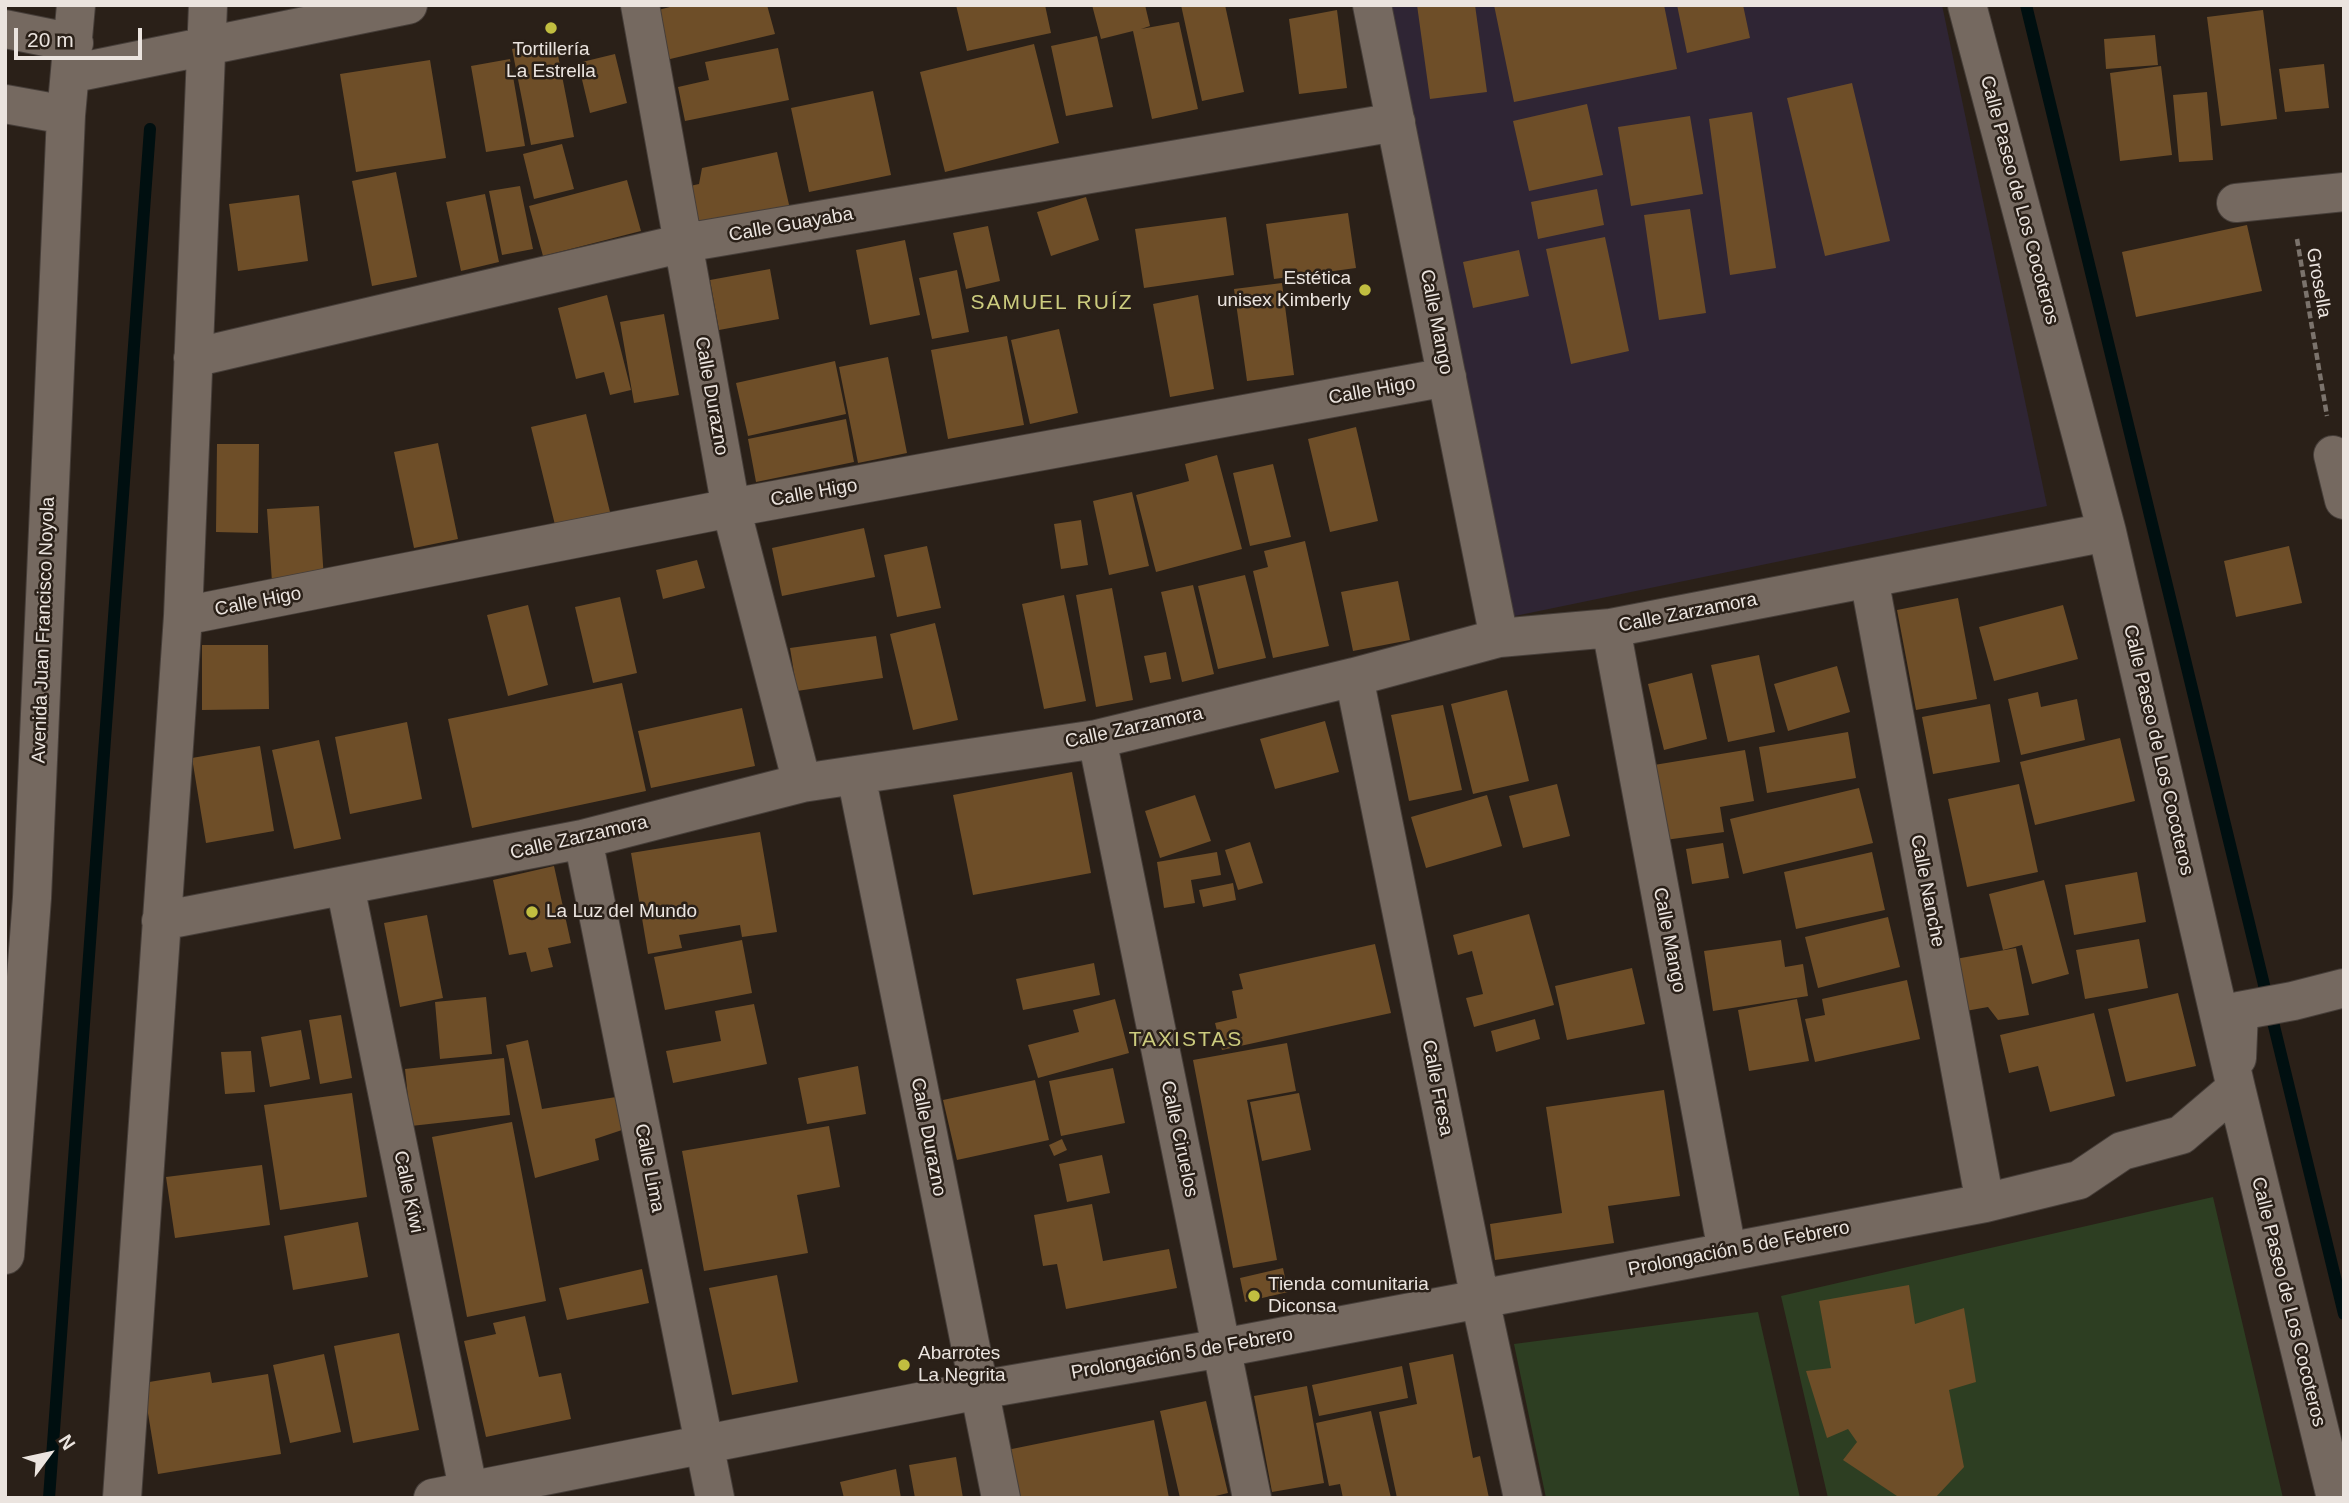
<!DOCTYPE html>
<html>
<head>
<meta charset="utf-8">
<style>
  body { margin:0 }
  #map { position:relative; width:2349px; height:1503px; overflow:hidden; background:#2a2018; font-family:Helvetica,sans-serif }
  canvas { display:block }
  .frame { position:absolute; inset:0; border:7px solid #ebe4df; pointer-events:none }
  .north { position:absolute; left:14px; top:1419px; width:70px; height:70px; -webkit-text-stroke:5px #2a2018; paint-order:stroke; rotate:57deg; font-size:19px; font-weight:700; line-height:28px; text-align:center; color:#ebe4df }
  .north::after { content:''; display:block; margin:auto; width:24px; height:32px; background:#ebe4df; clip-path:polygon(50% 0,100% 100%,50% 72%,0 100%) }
  .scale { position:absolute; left:14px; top:28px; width:128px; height:32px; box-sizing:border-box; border:4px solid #ebe4df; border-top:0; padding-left:9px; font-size:21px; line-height:24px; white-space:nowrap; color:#ebe4df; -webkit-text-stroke:5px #2a2018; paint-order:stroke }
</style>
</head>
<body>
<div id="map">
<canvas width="2349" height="1503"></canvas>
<div class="frame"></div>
<div class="north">N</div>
<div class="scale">20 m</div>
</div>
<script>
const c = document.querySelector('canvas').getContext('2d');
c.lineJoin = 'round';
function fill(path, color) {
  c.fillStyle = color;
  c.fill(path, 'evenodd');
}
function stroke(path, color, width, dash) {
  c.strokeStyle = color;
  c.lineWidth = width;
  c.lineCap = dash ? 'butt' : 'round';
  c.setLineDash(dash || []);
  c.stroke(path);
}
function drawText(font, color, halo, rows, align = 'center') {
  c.font = font + ' Helvetica,sans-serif';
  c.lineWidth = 5;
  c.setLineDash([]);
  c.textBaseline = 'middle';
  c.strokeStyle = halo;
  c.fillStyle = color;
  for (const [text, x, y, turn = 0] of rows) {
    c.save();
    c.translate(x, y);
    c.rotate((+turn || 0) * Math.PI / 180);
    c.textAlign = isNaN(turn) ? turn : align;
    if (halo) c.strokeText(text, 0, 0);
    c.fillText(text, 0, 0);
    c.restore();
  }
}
const education = new Path2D(`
  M1380 5H1942L2047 506 1510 617Z`);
const green = new Path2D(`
  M2213 1197 2283 1498H1828L1781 1296Z
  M1758 1312 1800 1498H1546L1514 1344Z`);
const stream = new Path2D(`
  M2026 5 2344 1314
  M49 1498 150 129`);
const building = new Path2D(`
  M678 5H767L775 34 666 60 654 11Z
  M956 5H1045L1051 33 967 51Z
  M1092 5H1145L1150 26 1141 29 1179 22 1198 109 1152 119 1133 31 1101 39Z
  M1181 5H1225L1244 92 1202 101Z
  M1417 5H1475L1487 92 1430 99Z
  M1494 5H1664L1677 69 1514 102Z
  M1677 5H1743L1750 38 1687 53Z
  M1337 10 1347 88 1299 94 1289 19Z
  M2263 10 2277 119 2221 126 2207 17Z
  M2155 35 2158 65 2106 69 2104 39Z
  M1097 36 1113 107 1066 116 1051 46Z
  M555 40 574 137 531 145 512 49Z
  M1034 44 1059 143 945 172 920 72Z
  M778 48 789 100 685 121 678 87 709 80 705 62Z
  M615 54 627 103 590 113 578 63Z
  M510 59 525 146 486 152 471 66Z
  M430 60 446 158 356 172 340 74Z
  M2324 64 2329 108 2285 112 2279 69Z
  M2161 66 2172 155 2120 161 2110 73Z
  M1852 83 1890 241 1825 256 1787 98Z
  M873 91 891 175 809 192 791 108Z
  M2207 92 2213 160 2179 162 2173 95Z
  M1587 104 1603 175 1529 191 1513 121Z
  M1752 112 1776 268 1730 275 1709 119Z
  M1690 116 1703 194 1631 206 1618 127Z
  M562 144 574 189 534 199 523 154Z
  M777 152 790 209 691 230 681 188 699 184 702 168Z
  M396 172 417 277 372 286 352 181Z
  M627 180 641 231 543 256 529 206Z
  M520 186 533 249 502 255 489 191Z
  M1597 189 1604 225 1538 239 1531 202Z
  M485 194 499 262 461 271 446 202Z
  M299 195 308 261 238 271 229 204Z
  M1086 197 1099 240 1051 256 1037 212Z
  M1690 209 1706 313 1659 320 1644 215Z
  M1348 213 1356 268 1274 279 1266 224Z
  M1226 217 1234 275 1144 288 1135 229Z
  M2247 225 2262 291 2136 317 2122 252Z
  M988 226 1000 281 966 289 953 233Z
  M1605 237 1629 351 1571 364 1546 249Z
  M905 240 920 315 870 325 856 250Z
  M1519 250 1529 296 1473 308 1463 262Z
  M770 269 779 319 719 330 710 280Z
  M957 270 969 332 932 339 919 278Z
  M1282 283 1294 375 1247 381 1234 289Z
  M607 295 631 390 610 395 604 372 576 379 558 308Z
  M1198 295 1214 389 1170 397 1153 304Z
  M664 314 679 395 634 403 620 322Z
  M1059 329 1078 413 1030 424 1011 340Z
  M1007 336 1024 425 948 439 931 350Z
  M888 357 907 453 858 463 839 367Z
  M835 361 846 414 748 436 736 383Z
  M586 414 611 516 556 529 531 427Z
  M846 419 854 462 756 482 748 439Z
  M1356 427 1378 521 1330 532 1308 439Z
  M438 443 458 539 414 548 394 452Z
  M217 444H259L258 533 216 532Z
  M1217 455 1242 549 1156 572 1136 495 1189 481 1185 464Z
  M1273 464 1291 537 1250 546 1233 473Z
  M1132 492 1149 566 1109 575 1093 501Z
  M319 506 324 579 272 582 267 509Z
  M1081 520 1088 565 1061 569 1054 524Z
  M864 528 875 577 782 596 772 548Z
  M1305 541 1329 646 1273 658 1253 571 1268 567 1264 551Z
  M927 546 941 608 897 617 884 555Z
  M2289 546 2302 603 2236 617 2224 561Z
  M697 560 705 588 663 599 656 570Z
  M1245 575 1266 658 1218 669 1198 586Z
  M1398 581 1410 640 1353 651 1341 592Z
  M1193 585 1214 674 1182 682 1161 592Z
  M1112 588 1133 700 1096 707 1076 595Z
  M1064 595 1086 701 1044 709 1022 604Z
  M620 597 637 673 593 683 575 607Z
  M1958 598 1977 699 1916 710 1897 610Z
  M528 605 548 685 508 696 487 615Z
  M2063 605 2078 659 1994 681 1979 627Z
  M935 623 958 720 913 730 890 634Z
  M876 636 883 678 797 691 790 648Z
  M202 645H268L269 709 202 710Z
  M1166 652 1171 679 1150 683 1144 656Z
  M1759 655 1775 732 1728 742 1711 665Z
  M1837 666 1850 712 1788 731 1774 684Z
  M1692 673 1707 739 1664 750 1648 684Z
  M622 683 646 791 472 828 448 719Z
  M1507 690 1529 781 1473 794 1451 704Z
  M2038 692 2041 707 2077 699 2085 740 2021 755 2008 699Z
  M1990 704 2000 762 1933 774 1922 717Z
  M1443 705 1462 790 1409 801 1391 715Z
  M742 708 755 766 651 788 638 731Z
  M1325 721 1339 772 1275 789 1260 739Z
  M407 722 422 799 350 814 335 737Z
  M1848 732 1856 778 1767 793 1759 747Z
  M2120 738 2135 801 2035 825 2020 762Z
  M319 740 341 839 294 849 272 750Z
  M260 746 274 831 206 843 192 758Z
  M1745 750 1754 801 1720 807 1724 832 1665 840 1654 765Z
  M1072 772 1091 873 973 895 953 795Z
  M1557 784 1570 836 1523 848 1509 796Z
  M2019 784 2038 872 1967 887 1948 799Z
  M1859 788 1873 843 1743 874 1730 819Z
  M1195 795 1211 841 1160 858 1145 811Z
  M1487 795 1502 846 1426 868 1411 817Z
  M760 832 777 932 742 937 740 925 679 935 682 948 648 954 631 853Z
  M1250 842 1263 883 1238 890 1225 850Z
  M1723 843 1729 878 1692 884 1686 849Z
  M1217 852 1221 875 1191 880 1195 903 1164 908 1157 862Z
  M1872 852 1885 910 1796 929 1784 872Z
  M554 866 571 943 548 948 553 967 531 972 526 952 509 955 493 880Z
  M2137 872 2146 922 2074 935 2065 885Z
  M2044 880 2069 974 2032 984 2022 945 2003 950 1989 894Z
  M1233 883 1236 900 1203 907 1199 890Z
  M1529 914 1554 1005 1474 1027 1466 998 1483 994 1472 951 1458 955 1453 935Z
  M427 915 443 998 400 1007 384 923Z
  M1888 917 1900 967 1818 988 1805 937Z
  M2139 939 2148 988 2085 999 2076 950Z
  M742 940 752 993 665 1010 654 957Z
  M1781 940 1785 967 1803 964 1808 996 1713 1011 1704 951Z
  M1375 944 1391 1013 1222 1050 1215 1023 1237 1018 1232 991 1243 989 1239 974Z
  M2016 948 2029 1015 1998 1020 1988 1007 1960 1012 1950 960Z
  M1094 963 1100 995 1023 1010 1016 979Z
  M1632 968 1645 1024 1567 1040 1555 986Z
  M1907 980 1920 1039 1815 1062 1805 1019 1825 1015 1822 999Z
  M2178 993 2196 1066 2126 1082 2108 1009Z
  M486 997 492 1054 440 1059 435 1002Z
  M1115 999 1129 1053 1038 1078 1028 1045 1079 1032 1073 1010Z
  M1797 999 1809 1061 1749 1071 1738 1010Z
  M754 1004 767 1064 673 1083 666 1051 721 1041 715 1011Z
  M2094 1013 2115 1096 2050 1112 2038 1066 2009 1073 2000 1035Z
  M341 1015 352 1078 320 1084 309 1020Z
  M1535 1019 1540 1039 1496 1052 1491 1031Z
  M301 1030 310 1079 270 1087 261 1037Z
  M528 1040 542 1109 616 1097 622 1130 595 1139 599 1160 535 1178 506 1045Z
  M1287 1043 1296 1091 1247 1100 1277 1260 1233 1268 1193 1060Z
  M251 1051 255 1092 225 1094 221 1052Z
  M504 1058 510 1115 411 1126 405 1069Z
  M858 1066 866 1114 807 1124 798 1078Z
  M1113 1068 1125 1123 1061 1136 1049 1081Z
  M1035 1080 1049 1140 957 1160 943 1100Z
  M1664 1090 1680 1196 1608 1206 1614 1243 1495 1260 1490 1224 1562 1213 1546 1107Z
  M352 1093 367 1197 280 1210 264 1105Z
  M1299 1093 1311 1150 1262 1161 1250 1102Z
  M512 1122 546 1301 467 1317 432 1137Z
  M829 1126 840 1187 797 1195 808 1253 704 1271 682 1151Z
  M1062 1139 1067 1150 1054 1156 1049 1145Z
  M1102 1155 1110 1193 1067 1202 1059 1164Z
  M262 1165 270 1225 175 1238 166 1177Z
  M1092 1204 1103 1261 1169 1249 1177 1288 1066 1309 1057 1264 1043 1266 1034 1215Z
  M358 1222 368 1277 293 1290 284 1236Z
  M1283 1268 1288 1292 1245 1302 1240 1278Z
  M642 1269 649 1303 567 1320 559 1288Z
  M777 1275 798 1382 732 1395 709 1288Z
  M1909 1285 1915 1324 1964 1308 1976 1382 1949 1390 1964 1467 1935 1498H1900L1843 1460 1857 1442 1848 1429 1827 1438 1806 1371 1831 1368 1819 1301Z
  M525 1316 539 1377 561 1373 571 1419 486 1437 464 1341 496 1334 493 1323Z
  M399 1333 419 1430 353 1443 334 1346Z
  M324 1354 341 1432 290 1443 273 1365Z
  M1453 1354 1473 1458 1480 1456 1489 1498H1397L1379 1412 1417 1404 1409 1363Z
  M1402 1366 1408 1398 1319 1416 1312 1385Z
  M210 1372 212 1383 268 1374 281 1454 158 1474 143 1383Z
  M1307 1386 1324 1483 1272 1492 1254 1396Z
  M1206 1401 1228 1493 1207 1498H1180L1160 1411Z
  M1371 1411 1391 1498H1343L1340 1484 1329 1486 1316 1423Z
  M1154 1420 1169 1498H1017L1007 1450Z
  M956 1457 963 1498H915L909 1465Z
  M896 1469 901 1498H844L840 1482Z`);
const path = new Path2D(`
  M2297 239 2327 416`);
const minor = new Path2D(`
  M640 5 731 508 802 783
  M1372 5 1499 638
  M1967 5 2107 532 2236 1088 2336 1498
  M5 29 74 43
  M70 74 408 5
  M5 104 66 115
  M2236 203 2344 192
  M193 358 684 243 1396 122
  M2333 455 2344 500
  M1869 578 1985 1203
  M183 616 731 508 1447 377
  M1611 628 1727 1251
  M1354 677 1480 1299 1523 1498
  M1097 739 1252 1498
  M856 775 1001 1498
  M583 839 715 1498
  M345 886 470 1498
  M161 921 583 839 802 783 1097 739 1354 677 1499 638 1611 628 2107 532
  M2237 1058 2239 1011 2293 1001 2344 988
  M5 1255 32 898 66 115 76 5
  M122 1498 183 616 208 5
  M433 1498 979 1390 1222 1348 1985 1203 2079 1180 2122 1151 2181 1135 2236 1088`);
const markers = [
  [551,28,7,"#c1be40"],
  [1365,290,7,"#c1be40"],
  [532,912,7,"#c1be40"],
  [1254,1296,7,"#c1be40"],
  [904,1365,7,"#c1be40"]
];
const poiNames = [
  ["Tortillería",551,50,"center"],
  ["La Estrella",551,72,"center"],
  ["Estética",1351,279,"right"],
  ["unisex Kimberly",1351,301,"right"],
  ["La Luz del Mundo",546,912],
  ["Tienda comunitaria",1268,1285],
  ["Diconsa",1268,1307],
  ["Abarrotes",918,1354],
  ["La Negrita",918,1376]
];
const streetNames = [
  ["Calle Paseo de Los Cocoteros",2019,200,75],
  ["Calle Guayaba",791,225,-10],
  ["Grosella",2318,283,80],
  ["Calle Mango",1436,322,79],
  ["Calle Higo",1372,391,-10],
  ["Calle Durazno",711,396,80],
  ["Calle Higo",814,493,-10],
  ["Calle Higo",258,602,-11],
  ["Calle Zarzamora",1688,613,-11],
  ["Avenida Juan Francisco Noyola",44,630,-88],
  ["Calle Zarzamora",1134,728,-12],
  ["Calle Paseo de Los Cocoteros",2158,750,77],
  ["Calle Zarzamora",579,838,-13],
  ["Calle Nanche",1927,891,79],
  ["Calle Mango",1669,940,79],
  ["Calle Fresa",1437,1088,79],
  ["Calle Durazno",928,1137,79],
  ["Calle Ciruelos",1179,1139,78],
  ["Calle Lima",649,1168,79],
  ["Calle Kiwi",408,1192,78],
  ["Prolongación 5 de Febrero",1739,1249,-11],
  ["Calle Paseo de Los Cocoteros",2288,1302,76],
  ["Prolongación 5 de Febrero",1182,1354,-10]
];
const neighbourhoodNames = [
  ["SAMUEL RUÍZ",1052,303],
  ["TAXISTAS",1186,1040]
];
fill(education, '#2f2534');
fill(green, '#2d3e22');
stroke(stream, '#000f10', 12);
fill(building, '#6e4e28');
stroke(minor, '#463e39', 40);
stroke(path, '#7b736c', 4.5, [7, 3.5]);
stroke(minor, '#756960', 38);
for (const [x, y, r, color] of markers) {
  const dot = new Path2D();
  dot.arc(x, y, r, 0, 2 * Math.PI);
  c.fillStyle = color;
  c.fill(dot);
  stroke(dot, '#2a2018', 2.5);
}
drawText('19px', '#ebe4df', '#2a2018', poiNames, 'left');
drawText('19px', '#ebe4df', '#2a2018', streetNames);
c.letterSpacing = '2px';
drawText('21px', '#cccc7e', '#2a2018', neighbourhoodNames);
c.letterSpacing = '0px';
</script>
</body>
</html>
